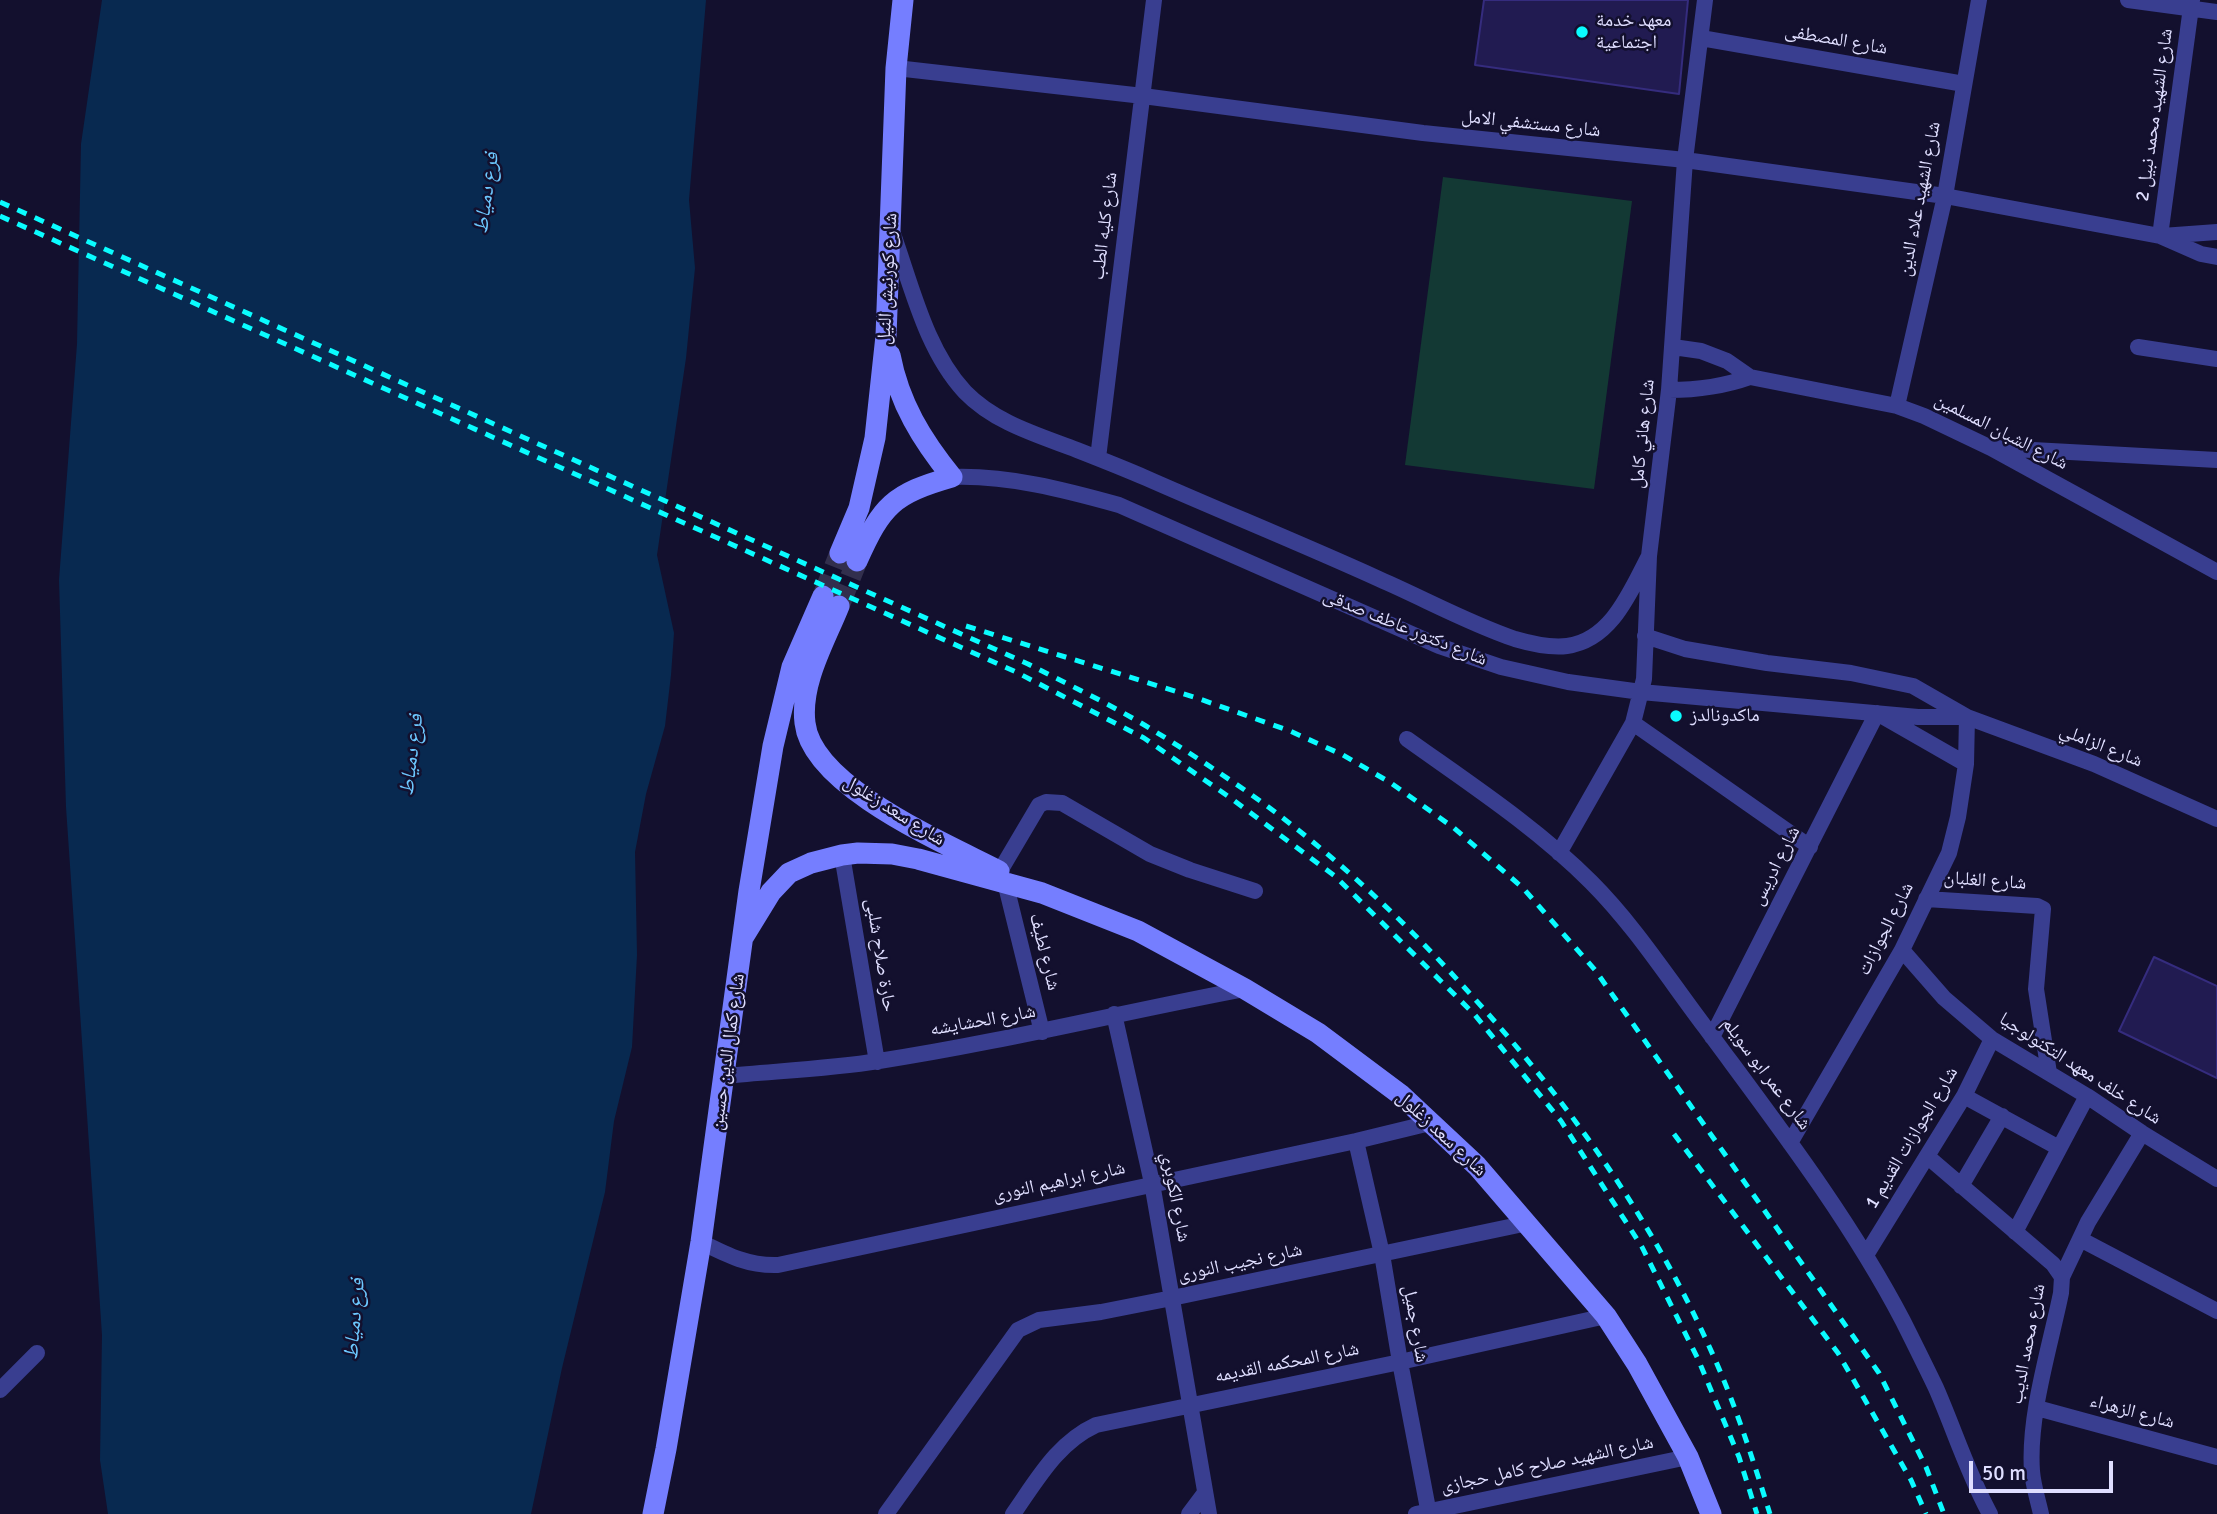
<!DOCTYPE html>
<html>
<head>
<meta charset="utf-8">
<style>
  body { margin:0 }
  #map { position:relative; width:2217px; height:1514px; overflow:hidden; background:#13102e; font-family:Signika,sans-serif }
  canvas { display:block }
  .scale { position:absolute; left:1969px; top:1461px; width:144px; height:32px; box-sizing:border-box; border:4px solid #dfdeff; border-top:0; padding-left:9px; font-size:21px; line-height:24px; white-space:nowrap; color:#dfdeff; -webkit-text-stroke:5px #13102e; paint-order:stroke }
</style>
</head>
<body>
<div id="map">
<canvas width="2217" height="1514"></canvas>
<div class="scale">50 m</div>
</div>
<script>
const c = document.querySelector('canvas').getContext('2d');
c.lineJoin = 'round';
function fill(path, color) {
  c.fillStyle = color;
  c.fill(path, 'evenodd');
}
function stroke(path, color, width, dash) {
  c.strokeStyle = color;
  c.lineWidth = width;
  c.lineCap = dash ? 'butt' : 'round';
  c.setLineDash(dash || []);
  c.stroke(path);
}
function drawText(font, color, halo, rows, align = 'center') {
  c.font = font + ' Signika,"Noto Naskh Arabic",sans-serif';
  c.lineWidth = 5;
  c.setLineDash([]);
  c.textBaseline = 'middle';
  c.strokeStyle = halo;
  c.fillStyle = color;
  for (const [text, x, y, turn = 0] of rows) {
    c.save();
    c.translate(x, y);
    c.rotate((+turn || 0) * Math.PI / 180);
    c.textAlign = isNaN(turn) ? turn : align;
    if (halo) c.strokeText(text, 0, 0);
    c.fillText(text, 0, 0);
    c.restore();
  }
}
const green = new Path2D(`
  M1443 177 1632 201 1594 489 1405 465Z`);
const water = new Path2D(`
  M102 0H706L689 200 695 268 686 358 657 555 674 633 671 675 665 726 646 794 635 852 637 955 632 1047 614 1121 605 1192 562 1368 531 1514H108L100 1460 102 1335 66 807 59 580 77 344 81 144Z`);
const building = new Path2D(`
  M1484 0H1688L1679 94 1475 65Z
  M2154 957 2217 986V1078L2119 1031Z`);
const secondaryTunnel = new Path2D(`
  M823 596 840 553
  M839 606 857 561`);
const street = new Path2D(`
  M2128 0 2217 12
  M1701 38 1964 84
  M896 68 1143 96 1423 133 1685 160 1945 196 2160 236 2201 254 2217 257
  M893 234C912 287 926 350 965 392 995 423 1038 435 1077 450 1100 459 1123 468 1146 478 1223 512 1302 544 1379 579 1425 599 1468 623 1515 639 1532 644 1550 648 1567 646 1612 640 1631 590 1649 556
  M2160 236 2192 0
  M2162 236 2217 232
  M1673 347 1701 351 1727 361 1750 377 1897 406 1924 416 1991 448 2217 572
  M2138 347 2217 359
  M1669 390C1698 390 1722 387 1750 377
  M1897 406 1945 196 1979 0
  M1996 448 2217 460
  M1098 458 1154 0
  M952 477C1008 475 1065 490 1119 505L1439 646 1501 667 1568 682 1641 692 1918 717H1967
  M1645 636 1685 649 1767 663 1851 673 1913 686 1967 717 2094 764 2217 819
  M1633 723 1810 847
  M1407 739C1470 784 1536 827 1591 882 1634 925 1668 978 1705 1027 1775 1122 1848 1216 1903 1321 1914 1343 1925 1365 1936 1388 1954 1429 1968 1474 1990 1514
  M1559 853 1633 723 1644 679 1649 556 1669 390 1685 160 1705 0
  M842 855 877 1062
  M1000 871 1039 805 1046 802 1062 803 1150 854 1190 870 1255 891
  M1005 882 1042 1032
  M1926 899 2037 906 2043 909 2036 989 2049 1073
  M1902 950 1944 998 1992 1039 2087 1096 2142 1133 2217 1179
  M1114 1014 1152 1183 1209 1514
  M1712 1037 1877 713 1966 764
  M725 1076C776 1071 828 1069 879 1061 1002 1042 1123 1012 1245 989
  M1964 1096 2059 1148
  M1356 1141 1382 1254 1400 1362 1429 1514
  M1790 1143 1902 950 1949 853 1958 817 1966 764 1967 717
  M1928 1157 2053 1264 2062 1277 2061 1293C2050 1347 2028 1416 2032 1471 2033 1485 2038 1500 2041 1514
  M1961 1186 2002 1116
  M2015 1232 2087 1096
  M2080 1239 2217 1311
  M701 1242C727 1255 748 1266 778 1265L1356 1141 1430 1123
  M1866 1255 1964 1096 1992 1039
  M2062 1277 2088 1222 2142 1133
  M0 1390 37 1353
  M2037 1408 2217 1457
  M886 1514 1018 1330 1039 1320 1101 1312 1172 1298 1528 1223
  M1013 1514C1037 1480 1057 1443 1096 1425L1400 1362 1606 1316
  M1189 1514 1204 1494
  M1416 1514 1688 1457`);
const secondary = new Path2D(`
  M840 553 859 508 875 438 886 336 896 68 903 0
  M857 561C882 505 893 494 952 477 922 440 899 403 890 355
  M839 606C825 641 800 683 805 723 812 787 947 844 999 871
  M744 936 771 892 789 873 811 863 842 855 858 853 892 854 918 859 1042 893 1138 931 1245 989 1318 1033 1401 1095 1477 1166 1606 1316 1637 1364 1688 1457 1711 1514
  M653 1514 666 1449 701 1242 749 891 773 746 792 667 823 596`);
const rail = new Path2D(`
  M0 202 1028 664C1069 685 1112 705 1151 729 1184 749 1217 771 1249 793 1332 852 1406 922 1473 997 1570 1104 1654 1222 1713 1355 1736 1406 1753 1460 1770 1514
  M0 216 1016 672 1144 738 1232 799 1336 877 1475 1015 1561 1121 1642 1247 1698 1359 1739 1457 1757 1514
  M966 626 1197 698 1290 731 1343 755 1391 783 1454 828 1523 888 1595 970 1879 1373 1926 1467 1944 1514
  M1674 1134 1838 1353 1911 1480 1926 1514`);
const markers = [
  [1582,32,7,"#0afcff"],
  [1676,716,7,"#0afcff"]
];
const poiNames = [
  ["معهد خدمة",1596,21],
  ["اجتماعية",1596,43],
  ["ماكدونالدز",1690,716]
];
const streetNames = [
  ["شارع المصطفى",1836,40,10],
  ["شارع الشهيد محمد نبيل 2",2155,115,-82],
  ["شارع مستشفي الامل",1531,124,6],
  ["شارع الشهيد علاء الدين",1920,199,-79],
  ["شارع كليه الطب",1105,226,-83],
  ["شارع كورنيش النيل",888,279,-87],
  ["شارع الشبان المسلمين",2001,432,27],
  ["شارع هاني كامل",1643,434,-84],
  ["شارع دكتور عاطف صدقى",1405,628,22],
  ["شارع الزاملي",2101,746,22],
  ["شارع سعد زغلول",894,811,32],
  ["شارع ادريس",1776,866,-63],
  ["شارع الغلبان",1985,881,4],
  ["شارع الجوازات",1886,929,-63],
  ["شارع لطيف",1044,952,76],
  ["حارة صلاح شلبى",880,955,81],
  ["شارع الحشايشه",983,1021,-10],
  ["شارع كمال الدين حسين",728,1052,-82],
  ["شارع خلف معهد التكنولوجيا",2080,1069,33],
  ["شارع عمر ابو سويلم",1766,1074,53],
  ["شارع سعد زغلول",1441,1134,43],
  ["شارع الجوازات القديم 1",1912,1138,-59],
  ["شارع ابراهيم النورى",1059,1182,-12],
  ["شارع الكوبري",1175,1197,79],
  ["شارع نجيب النورى",1240,1263,-12],
  ["شارع جميل",1415,1324,80],
  ["شارع محمد الديب",2028,1344,-79],
  ["شارع المحكمه القديمه",1287,1363,-11],
  ["شارع الزهراء",2132,1412,15],
  ["شارع الشهيد صلاح كامل حجازى",1547,1465,-12]
];
const waterNames = [
  ["فرع دمياط",487,193,-82],
  ["فرع دمياط",412,755,-83],
  ["فرع دمياط",355,1319,-85]
];
fill(green, '#133934');
fill(water, '#082950');
fill(building, '#211b51');
stroke(building, '#352c7e', 2);
stroke(secondaryTunnel, '#322f4d', 21, [21, 10]);
stroke(street, '#393e90', 16);
stroke(secondary, '#757eff', 21);
stroke(rail, '#0afcff', 5, [10, 9]);
for (const [x, y, r, color] of markers) {
  const dot = new Path2D();
  dot.arc(x, y, r, 0, 2 * Math.PI);
  c.fillStyle = color;
  c.fill(dot);
  stroke(dot, '#13102e', 2.5);
}
drawText('19px', '#dfdeff', '#13102e', poiNames, 'left');
drawText('19px', '#dfdeff', '#13102e', streetNames);
drawText('italic 21px', '#6cc8ff', '#13102e', waterNames);
</script>
</body>
</html>
